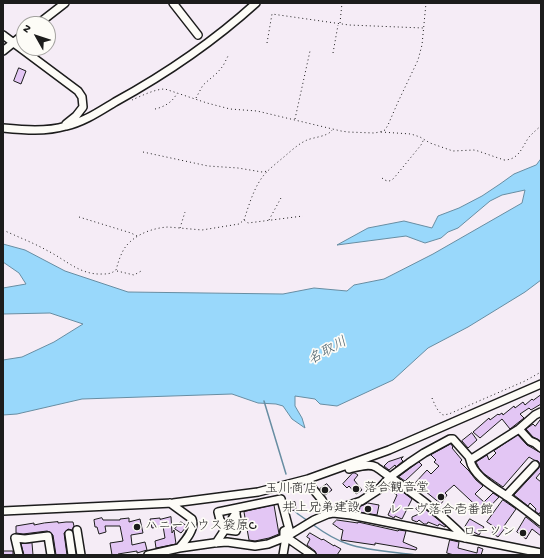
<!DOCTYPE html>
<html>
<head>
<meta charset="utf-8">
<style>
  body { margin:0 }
  #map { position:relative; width:544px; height:558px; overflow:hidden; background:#f5ecf6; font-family:"Gochi Hand",sans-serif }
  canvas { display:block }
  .frame { position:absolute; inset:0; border:4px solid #1c1c1c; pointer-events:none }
  .north { position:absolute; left:16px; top:16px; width:40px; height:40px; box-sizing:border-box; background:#fdfcf7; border:1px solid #a3a29f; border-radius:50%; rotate:309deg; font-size:11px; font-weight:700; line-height:16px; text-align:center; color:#1c1c1c }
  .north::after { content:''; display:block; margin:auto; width:14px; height:18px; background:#1c1c1c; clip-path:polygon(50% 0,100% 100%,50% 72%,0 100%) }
</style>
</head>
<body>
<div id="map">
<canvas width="544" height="558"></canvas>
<div class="frame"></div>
<div class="north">N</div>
</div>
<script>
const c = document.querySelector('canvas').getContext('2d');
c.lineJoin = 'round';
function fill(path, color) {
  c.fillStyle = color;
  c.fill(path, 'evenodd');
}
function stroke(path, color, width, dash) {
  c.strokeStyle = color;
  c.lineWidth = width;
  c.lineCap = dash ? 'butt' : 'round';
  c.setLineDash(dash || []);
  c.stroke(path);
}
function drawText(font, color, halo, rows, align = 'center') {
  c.font = font + ' "Gochi Hand","Klee One",sans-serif';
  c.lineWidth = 3.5;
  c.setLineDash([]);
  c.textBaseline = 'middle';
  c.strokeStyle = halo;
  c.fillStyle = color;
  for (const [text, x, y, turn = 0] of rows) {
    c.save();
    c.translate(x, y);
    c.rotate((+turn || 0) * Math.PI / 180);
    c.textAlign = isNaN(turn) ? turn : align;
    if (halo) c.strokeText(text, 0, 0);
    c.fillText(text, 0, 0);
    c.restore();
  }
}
const water = new Path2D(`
  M541 159V280L525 292 468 327 428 348 393 380 337 406 320 404 315 399 295 396V406L302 418 305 428 292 419 283 406 276 404 258 403 232 394 82 399 17 414 3 415V360L22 357 54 342 83 324 50 313 3 314V288L26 284 19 273 3 262V244L25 250 65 271 128 292 283 294 314 288 347 291 354 285 384 279 433 254 522 203 525 190 502 195 490 201 458 228 448 232 441 238 425 243 406 236 337 245 368 228 404 221 432 228 438 216 459 208 482 196 500 184 514 174 536 165Z`);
const stream = new Path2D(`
  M264 401 286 474
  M295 511 298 514 308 521
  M312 524C323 532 335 540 348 544 368 551 395 552 416 555`);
const building = new Path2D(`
  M19 68 26 71 21 84 14 81Z
  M541 395V404L531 410 529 408 520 414 524 418 510 429 502 419 480 438 473 432 489 418 490 420 498 414 499 415 502 413 503 415 514 406 515 408 523 402 525 405 532 399 533 400Z
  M541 419V441L533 437 526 429 533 424 535 426Z
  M472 433 477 440 468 448 462 441Z
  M518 435 527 445 541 453V472L536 478 541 482V511L539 514 535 511 536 509 530 503 528 506 514 495 539 468 540 464 538 461 534 460 529 457 503 487 483 473 479 468 476 462 487 455 489 460 496 453 494 451Z
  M451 444 453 447 452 448 462 460 460 462 469 471 476 480 483 486 475 494 484 502 493 493 499 497 484 513 454 485 445 493 447 495 441 504 415 483 427 470 431 474 439 466 434 462 436 460 431 455Z
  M403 457 401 459 403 461 396 467 395 465 389 470 384 466 388 462Z
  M419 462 422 465 405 481 399 477Z
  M353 473H355L358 475 354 480 362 490 356 494 349 486 347 488 343 484Z
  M327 484 332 490 325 495 320 489Z
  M392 484 412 499 402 519 395 516 394 518 388 515 397 495 389 489Z
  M503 500 516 509 504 526 506 527 498 537 492 533 496 528 487 522Z
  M295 502 296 510 289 511 288 504Z
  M368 503 379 505 377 515 359 512 360 507Z
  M274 505 279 534 269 538 255 541 249 540 244 512Z
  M420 505 441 522 446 526 445 527 439 524 438 526 428 522 427 524H424L419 520 417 522 412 520V517L421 513 416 509Z
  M171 517 172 533 174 530 176 544 156 548 155 541 165 538 163 526 152 528 150 519 160 518V519Z
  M526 517 541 529V536L532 529 526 539 517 532Z
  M102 518 103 520H120V519L129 518V522L140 519 143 533 131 535V536L132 545 145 542 147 550 137 553V551L118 554V555H112L110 543 123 541 120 526H105L106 532 99 534 97 527H95L94 520Z
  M470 519 484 527 479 535 465 527Z
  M337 520 358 523V522L398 531 399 530 406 531 403 542 417 548 416 550 375 543V545L341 540 343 530 340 529 333 524Z
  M58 522V523L66 522H73L74 526 72 530 68 529 64 533 67 555H56L53 535 50 532 47 531 23 534 16 533V526L34 523V525L44 523Z
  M181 522 187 526 181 533 175 529Z
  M310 533 322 540 323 539 334 546V545L341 549 337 555H317L315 551 307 545 310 539 307 537Z
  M450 540 459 542 458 548 477 553 478 547 483 549 481 555H454L447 553Z
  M32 543 33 555H24L21 544Z
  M3 551H13V555H3Z`);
const path = new Path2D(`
  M340 23 342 3
  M267 43 272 14 349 25 423 28
  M333 53 338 25
  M196 98 203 85 217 73 223 66 229 54
  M132 100C141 96 155 89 165 89L207 103 230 109 257 111 341 131 348 132 374 133 380 132 385 130 388 125 398 102 418 60 422 45 426 3
  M155 109C164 107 173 102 177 93
  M295 119 310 51
  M381 132 411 134 420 137 430 143 450 150 453 151 474 150 478 151 504 160C519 160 522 147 529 137 533 133 537 129 541 126
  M143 152 208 166 238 168 262 172 268 171
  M382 178C387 182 390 182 394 178L421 145 424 139
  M79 217 131 233 137 236
  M244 220C249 205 254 187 264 175 270 168 278 162 285 156 291 151 297 145 305 141 312 137 328 137 332 130
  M269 220 282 196
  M180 228 185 212
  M3 230C18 237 34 243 48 251 66 260 80 275 102 274 107 274 111 274 116 270 118 263 120 256 124 249 133 235 152 228 168 227L202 230 239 224 244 220 248 223 303 216
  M117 271 134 275 143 270
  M432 398C435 405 437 411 443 415L449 414 525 381 541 372`);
const minor = new Path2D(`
  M173 3 198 35
  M38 24 65 3
  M3 35 78 91 82 97 83 107 76 116 66 124
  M3 51 24 34
  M3 128C24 130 46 132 66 126 84 122 100 111 115 102 166 74 213 42 256 3
  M541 412 535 415 519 429 470 460C473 476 495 488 508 497 519 505 530 513 541 522
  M519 429 530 441 535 443 541 448
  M349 469C358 467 368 463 376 467 407 489 438 510 465 538
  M309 479 313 489 322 500 328 514
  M506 496 535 465
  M170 503 192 519C196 529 185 541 179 548
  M3 511 173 503 258 492 308 479 389 450 541 384
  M333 513 340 508 361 501 378 490 390 477 409 463 424 453 450 439H453L469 457 470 460
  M236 514 238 526 236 531 228 530 220 520 218 512 281 499 289 529 284 531V538
  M77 530 81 555
  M69 534 72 555
  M216 543 236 513
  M19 555 15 538 25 539 48 536 51 555
  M148 555 179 548 214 543 227 542 255 546 268 544 286 537 314 520 328 514 333 513 351 515 541 553
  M283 555 286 537 312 555`);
const markers = [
  [356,489,4,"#1c1c1c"],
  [325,490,4,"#1c1c1c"],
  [441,497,4,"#1c1c1c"],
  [368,509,4,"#1c1c1c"],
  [137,527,4,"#1c1c1c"],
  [523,533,4,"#1c1c1c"]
];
const poiNames = [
  ["落合観音堂",364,489,"left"],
  ["玉川商店",317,490],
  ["井上兄弟建設",360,509],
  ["レーヴ落合壱番館",441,511,"center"],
  ["ハニーハウス袋原C",145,527,"left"],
  ["ローソン",515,533]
];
const waterNames = [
  ["名取川",328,352,-29]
];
fill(water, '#99d8fb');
stroke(water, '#678da2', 1);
stroke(stream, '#678da2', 1.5);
fill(building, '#e3c6f4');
stroke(building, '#1c1c1c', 1);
stroke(minor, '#1c1c1c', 10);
stroke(path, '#1c1c1c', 1, [1, 3]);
stroke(minor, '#fdfcf7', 7);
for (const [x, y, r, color] of markers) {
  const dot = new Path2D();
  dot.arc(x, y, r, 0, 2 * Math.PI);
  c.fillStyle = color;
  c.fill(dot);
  stroke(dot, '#fdfcf7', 1.5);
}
drawText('13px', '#1c1c1c', '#fdfcf7', poiNames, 'right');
drawText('italic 14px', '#485e6a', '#fdfcf7', waterNames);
</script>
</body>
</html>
